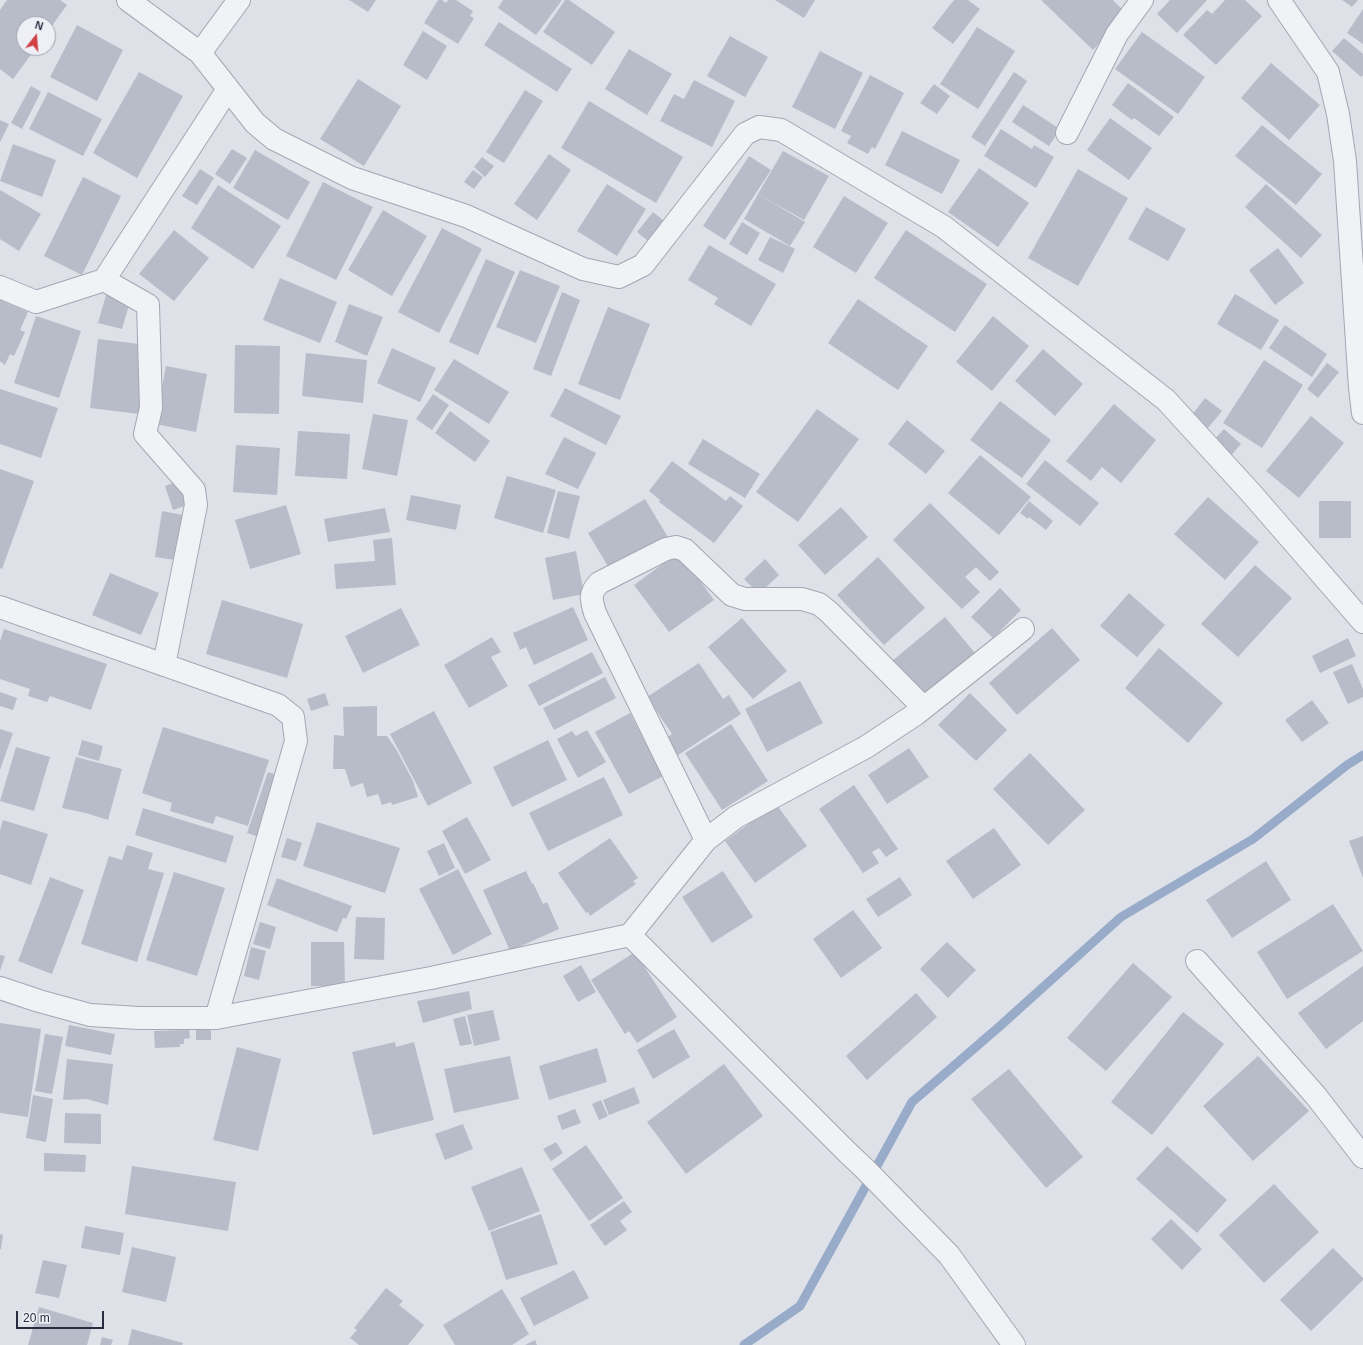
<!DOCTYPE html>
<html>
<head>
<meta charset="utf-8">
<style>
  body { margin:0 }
  #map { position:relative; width:1363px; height:1345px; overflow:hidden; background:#dee1e8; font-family:Helvetica,sans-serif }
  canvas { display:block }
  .north { position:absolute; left:16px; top:16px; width:40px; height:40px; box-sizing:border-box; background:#eef0f6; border:1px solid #9ea2ad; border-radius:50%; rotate:17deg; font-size:11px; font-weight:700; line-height:16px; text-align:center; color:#272d3f }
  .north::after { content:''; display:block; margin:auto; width:14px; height:18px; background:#d04046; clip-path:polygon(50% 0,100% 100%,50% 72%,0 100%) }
  .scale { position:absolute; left:16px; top:1311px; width:88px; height:18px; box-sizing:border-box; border:2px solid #272d3f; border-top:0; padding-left:5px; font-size:12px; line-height:14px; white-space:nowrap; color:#272d3f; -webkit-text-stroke:3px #eef0f6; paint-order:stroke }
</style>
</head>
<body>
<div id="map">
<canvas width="1363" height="1345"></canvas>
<div class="north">N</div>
<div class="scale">20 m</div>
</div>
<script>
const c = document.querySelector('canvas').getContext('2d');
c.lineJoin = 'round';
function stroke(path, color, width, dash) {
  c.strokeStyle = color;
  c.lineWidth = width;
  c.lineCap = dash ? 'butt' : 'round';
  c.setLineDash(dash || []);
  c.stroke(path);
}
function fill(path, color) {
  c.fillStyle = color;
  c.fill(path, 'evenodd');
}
const stream = new Path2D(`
  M744 1345 800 1306 912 1102 1000 1026 1121 917 1253 839 1347 765 1363 755`);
const building = new Path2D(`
  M7 0H60L67 5 48 31V24H24V48H36L13 79 0 69V10Z
  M349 0H376L368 12Z
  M438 0H442L446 3 448 0H456L473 11 470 16 474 18 458 44 424 23Z
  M503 0H562L536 35 498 8Z
  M565 0H569L615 32 592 65 543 32Z
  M775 0H815L804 18Z
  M954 0H968L980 9 953 44 932 28Z
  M1041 0H1113L1127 14 1093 50Z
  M1170 0H1207L1177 33 1157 14Z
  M1225 0H1245L1262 16 1216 65 1183 35 1207 10 1212 14Z
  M1342 0H1358L1352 7Z
  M1363 9V44L1347 33Z
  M499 22 572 69 557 92 484 45Z
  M77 25 123 50 97 101 50 77Z
  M977 27 1015 51 978 109 940 84Z
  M423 31 447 46 427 80 403 65Z
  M1142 32 1205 77 1178 114 1115 69Z
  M730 36 768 57 745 97 707 76Z
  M1344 38 1363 54V75L1361 77 1332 51Z
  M629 49 672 74 647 115 605 89Z
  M820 51 863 73 835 129 792 107Z
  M1271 63 1320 105 1289 140 1241 98Z
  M139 72 183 96 137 178 93 153Z
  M1014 72 1027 81 985 146 971 137Z
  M870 75 904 93 875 149 872 147 868 154 847 143 851 136 841 131Z
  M358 79 401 106 364 166 320 139Z
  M694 80 735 101 712 147 660 121 674 94 684 99Z
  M1128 83 1174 117 1159 136 1134 118 1132 120 1112 105Z
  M934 84 950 96 937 114 920 103Z
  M31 86 41 92 22 129 11 123Z
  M525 90 543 101 504 163 486 152Z
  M48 92 102 119 83 156 29 129Z
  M589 101 683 157 656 203 561 148Z
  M1023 105 1060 129 1049 146 1012 122Z
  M1110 118 1152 148 1129 180 1087 150Z
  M0 120 9 124 0 142Z
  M1262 125 1322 174 1296 205 1235 156Z
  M1001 129 1032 149 1034 145 1054 157 1036 188 984 156Z
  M902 131 960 160 942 194 885 165Z
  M13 144 56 160 42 197 0 181Z
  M232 149 247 158 230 184 215 174Z
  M255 150 310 182 288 220 233 188Z
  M783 151 829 176 804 220 758 194Z
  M549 154 571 170 537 220 514 204Z
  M749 156 771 170 725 240 703 226Z
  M482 157 494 166 485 177 474 167Z
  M979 168 1029 203 998 247 948 212Z
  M200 169 214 178 197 205 182 196Z
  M1078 169 1128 198 1078 286 1028 258Z
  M473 170 483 177 474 189 464 182Z
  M83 177 121 196 82 275 44 256Z
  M323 182 373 207 336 280 286 256Z
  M607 184 646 209 617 256 577 231Z
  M1266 184 1322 235 1301 258 1245 207Z
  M218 185 281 226 253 269 191 228Z
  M0 190 41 214 19 251 0 239Z
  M758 194 805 222 790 246 744 219Z
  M844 196 888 223 856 273 813 247Z
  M1146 207 1186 229 1168 261 1128 239Z
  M383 210 427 236 392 296 348 270Z
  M653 212 669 225 653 245 637 232Z
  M742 222 760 233 747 255 729 244Z
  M442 228 482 249 439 333 398 312Z
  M174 230 209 258 174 301 139 274Z
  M906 230 987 284 955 332 874 278Z
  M770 237 795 249 783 273 758 260Z
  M709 245 776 284 751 326 714 304 718 298 688 280Z
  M1278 248 1304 283 1275 305 1249 270Z
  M486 259 515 272 478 355 449 342Z
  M520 270 560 286 536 343 496 327Z
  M280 278 337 302 320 343 263 320Z
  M562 292 580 300 551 376 533 369Z
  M1235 294 1279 320 1261 350 1217 324Z
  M106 295 130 302 122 329 98 323Z
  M858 299 928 346 898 390 828 343Z
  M0 300 28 312 20 330 25 332 14 356 10 354 5 365 0 361Z
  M349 304 383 317 367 356 335 342Z
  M608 307 650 324 620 400 578 384Z
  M36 316 81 331 59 398 14 383Z
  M993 316 1029 346 992 391 956 362Z
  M1285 325 1327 354 1312 377 1269 348Z
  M98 339 147 345 139 414 90 408Z
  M235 345 280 346 279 414 234 413Z
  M392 348 436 368 420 402 377 383Z
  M1043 349 1083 384 1055 416 1015 381Z
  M306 353 367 360 363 403 302 396Z
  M454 359 509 392 489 424 434 390Z
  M1264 360 1303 385 1262 448 1223 423Z
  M1327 363 1339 372 1318 398 1307 389Z
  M166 366 207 374 196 432 155 424Z
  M565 388 621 416 606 445 550 416Z
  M0 389 58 408 41 458 0 444Z
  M433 394 449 405 432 430 416 419Z
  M1205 398 1222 411 1207 429 1191 416Z
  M1000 401 1051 440 1022 478 970 440Z
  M1114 404 1156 440 1121 483 1102 467 1091 481 1066 461Z
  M817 409 859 439 798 522 756 492Z
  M450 411 490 441 475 462 435 433Z
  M373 414 408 420 397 476 362 469Z
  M1311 416 1344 443 1299 498 1266 471Z
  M907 420 945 451 926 474 888 444Z
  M1224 429 1241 444 1228 459 1211 443Z
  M298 431 350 434 347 479 295 476Z
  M564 437 596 453 578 489 545 474Z
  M703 439 760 474 745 498 688 464Z
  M236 445 280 448 277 495 233 492Z
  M980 455 1031 497 999 535 948 493Z
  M1045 460 1099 503 1080 526 1026 484Z
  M672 461 726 501 730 496 743 506 714 543 659 502 660 500 649 491Z
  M0 469 34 481 2 569 0 568Z
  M507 476 556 490 543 533 494 518Z
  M178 481 187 505 173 510 165 486Z
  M558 491 580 496 569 539 547 533Z
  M411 495 461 505 456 530 406 520Z
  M1208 497 1259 542 1225 580 1174 534Z
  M645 499 669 539 612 573 588 533Z
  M1029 501 1053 521 1046 530 1029 517 1028 519 1020 513Z
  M1319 501H1351V538H1319Z
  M930 503 999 572 990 581 976 567 965 577 980 592 962 609 893 540Z
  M286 505 301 554 250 569 235 520Z
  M841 507 868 537 825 575 798 545Z
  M385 508 390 532 328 542 324 519Z
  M162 511 188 516 181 561 155 557Z
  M392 538 396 585 336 589 334 564 375 561 373 540Z
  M576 551 584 594 553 600 545 558Z
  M679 552 714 600 669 632 634 585Z
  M878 557 925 608 884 645 837 595Z
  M765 559 779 575 759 594 744 579Z
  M1255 565 1292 598 1238 657 1201 624Z
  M110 573 159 593 141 635 92 615Z
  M1000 588 1021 610 993 638 971 617Z
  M1129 593 1165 625 1137 657 1100 626Z
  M222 600 303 624 287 678 206 654Z
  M573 607 588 640 534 665 526 647 520 650 513 633Z
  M401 608 420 645 363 673 345 636Z
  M945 617 975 653 921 697 892 661Z
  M742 618 787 671 753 699 708 647Z
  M1052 628 1080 660 1017 715 989 683Z
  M4 629 107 664 91 710 50 696 47 702 28 696 30 689 0 679V641Z
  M492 637 501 652 491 657 508 686 469 708 444 665Z
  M1348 638 1356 656 1320 673 1312 656Z
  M1159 648 1223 703 1188 743 1125 688Z
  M592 652 603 673 539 706 528 685Z
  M699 663 723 699 729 695 741 714 675 757 664 740 672 734 647 697Z
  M1352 664 1363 689V697L1348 704 1333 672Z
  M605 677 616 698 554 730 543 708Z
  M800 681 823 723 767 752 745 709Z
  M0 692 17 698 13 710 0 706Z
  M325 693 329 705 311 711 307 699Z
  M970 693 1007 730 976 761 938 725Z
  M1312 700 1329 723 1302 742 1285 720Z
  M377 706V736H387L396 749 413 781 418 797 392 805 391 802 382 805 378 794 367 797 363 783 351 787 345 769H333L334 735 344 736 343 707Z
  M434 711 472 783 428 806 390 734Z
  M630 713 663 776 629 794 595 732Z
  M731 724 768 781 722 810 685 753Z
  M163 727 269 760 248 826 216 816 213 824 170 811 172 803 142 793Z
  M0 729 13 733 0 770Z
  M587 730 606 762 578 778 557 739 572 731 576 736Z
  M82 740 103 746 99 761 78 755Z
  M548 740 567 780 512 807 493 767Z
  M16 747 50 757 34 811 0 801Z
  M909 748 929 777 887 804 868 775Z
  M1030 753 1085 810 1048 845 993 789Z
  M76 757 122 769 108 820 86 813 62 808Z
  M268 772 280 776 259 837 247 833Z
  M604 777 623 815 548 851 529 813Z
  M854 785 898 849 886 857 879 848 872 852 879 863 863 873 819 809Z
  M776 804 807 846 755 883 725 841Z
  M143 808 234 836 226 863 135 835Z
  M467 817 491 860 465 874 442 831Z
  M3 820 48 834 31 885 0 874V830Z
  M317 822 400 848 385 893 303 866Z
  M994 828 1021 865 973 899 946 861Z
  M1363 836V878L1349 841Z
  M287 838 302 843 296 861 281 857Z
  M610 838 638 878 633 881 636 884 590 916 588 912 586 913 558 873Z
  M444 843 455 868 439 876 427 851Z
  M127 845 153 853 148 869 164 873 137 962 81 944 109 856 122 860Z
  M1266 861 1291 900 1232 938 1206 900Z
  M458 869 492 934 453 955 419 889Z
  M526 871 532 884 533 883 543 904 547 902 559 929 510 951 483 890Z
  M723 871 753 917 712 943 682 897Z
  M174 872 225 888 197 976 146 960Z
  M50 877 84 890 52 974 18 961Z
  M900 877 912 895 878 917 866 899Z
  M277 878 352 906 346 919 343 918 337 932 267 905Z
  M1333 904 1363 951 1287 999 1257 952Z
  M853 910 882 948 841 978 813 939Z
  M356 917 385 918 384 960 354 959Z
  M260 922 276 927 270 949 253 944Z
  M311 942H344L345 986H311Z
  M947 942 976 970 948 998 920 969Z
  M251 947 266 951 259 980 244 976Z
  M635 952 677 1017 637 1043 629 1031 625 1034 591 980Z
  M0 955 5 956 0 971Z
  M1133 963 1172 997 1106 1071 1067 1038Z
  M581 965 596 992 578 1002 563 976Z
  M1363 966V1021L1326 1049 1298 1013Z
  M469 991 472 1009 423 1023 417 1001Z
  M916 993 937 1017 867 1080 846 1056Z
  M493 1010 500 1040 474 1046 467 1015Z
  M1183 1012 1224 1044 1152 1135 1111 1102Z
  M465 1016 472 1044 460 1046 453 1019Z
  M0 1023 41 1029 28 1117 0 1113Z
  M69 1025 115 1034 111 1055 65 1046Z
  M196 1025H211V1040H196Z
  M674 1029 690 1057 653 1079 637 1050Z
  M189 1030 190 1038 184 1039V1044H180V1047L155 1048 154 1031Z
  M45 1034 63 1037 52 1094 35 1091Z
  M395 1042 396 1047 414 1042 434 1120 373 1135 352 1052Z
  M237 1047 281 1059 258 1151 213 1140Z
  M597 1048 607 1082 549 1100 539 1066Z
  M510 1056 519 1099 454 1113 444 1069Z
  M1258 1056 1309 1111 1253 1161 1203 1106Z
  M67 1059 113 1064 108 1105 87 1099 63 1100Z
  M724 1064 763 1116 686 1174 647 1122Z
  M1009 1069 1083 1157 1046 1188 971 1099Z
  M634 1087 640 1103 609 1115 603 1100Z
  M33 1095 53 1099 46 1142 26 1138Z
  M601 1100 608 1116 599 1120 592 1104Z
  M575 1109 581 1123 562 1130 557 1116Z
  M65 1113 101 1114V1144L64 1143Z
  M463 1124 473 1149 445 1160 435 1134Z
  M556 1142 563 1153 551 1161 543 1149Z
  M586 1145 623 1198 589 1221 552 1169Z
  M1167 1146 1227 1200 1197 1233 1136 1179Z
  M44 1153 86 1155 85 1172 44 1171Z
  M132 1166 236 1182 228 1231 125 1214Z
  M522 1167 540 1211 489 1231 471 1187Z
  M1274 1184 1319 1232 1264 1283 1219 1235Z
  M624 1201 632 1212 620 1221 627 1230 605 1246 590 1225Z
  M541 1214 558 1264 506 1280 490 1232Z
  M1171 1219 1202 1249 1182 1270 1151 1239Z
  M85 1226 124 1233 120 1255 81 1248Z
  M0 1234 3 1235 1 1249H0Z
  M132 1247 176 1257 166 1302 122 1292Z
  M1333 1248 1363 1278V1280L1311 1331 1280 1300Z
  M43 1260 67 1265 59 1298 35 1293Z
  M574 1270 589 1298 534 1326 520 1298Z
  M386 1288 403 1301 399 1305 424 1325 408 1345H359L350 1338 357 1330 354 1328Z
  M502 1289 529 1334 512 1345H455L443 1325Z
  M39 1307 93 1323 87 1345H28Z
  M132 1329 183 1343 182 1345H128Z
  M102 1337 113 1340 111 1345H100Z
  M535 1340 537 1345H525Z`);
const street = new Path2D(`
  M128 0 200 53 255 123 274 139 352 178 466 216 583 269 619 277 643 265 745 134 759 127 781 130 944 227 1166 400 1251 493 1363 622
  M1279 0 1328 72 1338 114 1345 161 1360 388 1363 413
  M200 53 239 0
  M1067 133 1117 34 1142 0
  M104 280 228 89
  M0 287 36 302 104 280 148 305 151 408 145 434 194 490 196 505 164 665
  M0 607 278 705 293 717 296 741 216 1018
  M706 840 595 613C591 599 589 594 599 583L666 549 676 547 685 550 732 595 745 599H802L819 604 829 612 923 707
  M630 935 848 1153 865 1169 949 1255 1014 1345
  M1197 961 1316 1096 1363 1157
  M0 988 39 1001 90 1015 139 1018H216L431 978 630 935 706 840 736 817 866 747 916 714 1023 629`);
stroke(stream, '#98abc9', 9);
fill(building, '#b8bcc8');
stroke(street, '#a3a7b2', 24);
stroke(street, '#f1f2f6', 22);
</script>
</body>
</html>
